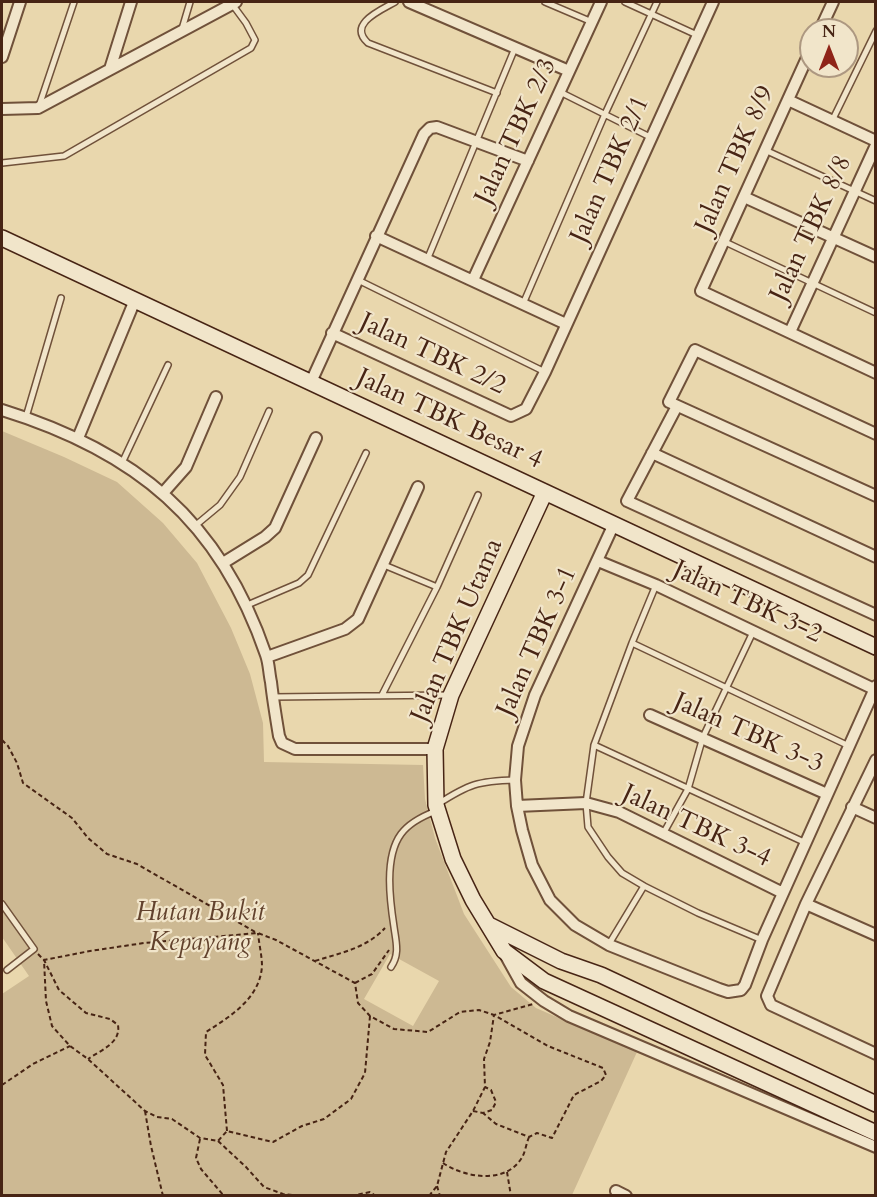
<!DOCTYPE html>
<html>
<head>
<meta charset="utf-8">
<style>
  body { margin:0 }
  #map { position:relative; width:877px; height:1197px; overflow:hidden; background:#e9d7ad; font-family:Cardo,serif }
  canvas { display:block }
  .frame { position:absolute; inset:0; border:3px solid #472414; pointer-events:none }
  .north { position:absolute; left:799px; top:18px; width:60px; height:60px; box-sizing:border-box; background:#f1e5ca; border:2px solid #ad9881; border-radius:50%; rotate:0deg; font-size:16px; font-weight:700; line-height:24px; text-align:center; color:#472414 }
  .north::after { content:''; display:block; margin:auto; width:21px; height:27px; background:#8f2418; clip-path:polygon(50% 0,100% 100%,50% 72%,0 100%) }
</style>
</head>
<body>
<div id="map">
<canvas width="877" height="1197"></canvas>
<div class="frame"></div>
<div class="north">N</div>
</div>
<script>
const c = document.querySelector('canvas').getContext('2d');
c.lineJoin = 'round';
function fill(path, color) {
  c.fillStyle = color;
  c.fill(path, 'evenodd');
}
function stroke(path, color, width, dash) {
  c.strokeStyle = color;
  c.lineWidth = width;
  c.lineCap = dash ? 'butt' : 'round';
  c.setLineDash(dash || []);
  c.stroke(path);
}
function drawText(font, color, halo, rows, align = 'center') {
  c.font = font + ' Cardo,serif';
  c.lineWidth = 4.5;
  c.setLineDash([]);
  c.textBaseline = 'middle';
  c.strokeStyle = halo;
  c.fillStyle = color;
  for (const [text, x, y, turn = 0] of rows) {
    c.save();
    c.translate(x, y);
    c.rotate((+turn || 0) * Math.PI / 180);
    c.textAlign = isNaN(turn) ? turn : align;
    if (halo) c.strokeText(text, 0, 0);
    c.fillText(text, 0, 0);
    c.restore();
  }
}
const green = new Path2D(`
  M2 431 64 457 117 482 163 523 197 563 231 628 250 674 263 723 264 762 423 765 425 799 435 838 464 914 511 987 536 1008 637 1052 572 1195H2V994L29 976 2 937ZM390 954 439 981 413 1026 364 999Z`);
const path = new Path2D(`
  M2 740 8 746 17 763 23 783 72 818 88 838 107 854 137 864 257 933
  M38 954 44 960 59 990 86 1013 110 1019 118 1025C121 1043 101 1050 88 1059
  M315 961C340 953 367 948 385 928
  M355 983 372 974 389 950
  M370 1016 365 1073 351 1099 324 1119 302 1126 273 1142 227 1131 218 1141 200 1138 172 1119 157 1117 145 1111 88 1059 70 1046 52 1026 46 1001 44 960 90 951 144 943 258 933 276 940 355 983 358 1003 370 1016 394 1029 428 1032 460 1012 479 1010 494 1015 548 1046 603 1068 606 1075 601 1081 574 1095 552 1138 537 1133 529 1137 496 1124 483 1113
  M2 1085 33 1064 70 1046
  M145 1111 151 1146 163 1196
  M473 1111 483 1113 492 1110 496 1102 491 1090 485 1087
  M227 1131 223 1085 205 1055 206 1032C231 1016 260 998 262 966 262 956 259 944 258 933
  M200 1139 196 1158 201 1169 224 1196
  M218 1141 246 1167 264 1187 283 1194 303 1196
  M443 1163C465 1178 505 1184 521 1159 525 1154 526 1144 529 1137
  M507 1172 511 1196
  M437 1186 440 1196
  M351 1196 370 1192 376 1196
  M429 1196 437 1186 446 1152 473 1111 485 1087 484 1059 490 1042 494 1015 533 1004`);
const lane = new Path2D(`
  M395 2C381 10 347 24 368 43L497 93
  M545 2 592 22
  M625 2 697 35
  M182 29 190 2
  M560 92 650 137
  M39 106 74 2
  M832 121 876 31
  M765 150 876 201
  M2 163 64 156 251 48 255 40 246 23 232 4
  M723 241 876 313
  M427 260 515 48
  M358 280 545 372
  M523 304 605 114 657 2
  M26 417 61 298
  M122 463 168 365
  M196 525 220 505 240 477 269 411
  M384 565 437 587 478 495
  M656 585 632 643 594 745 586 803 588 827 608 857 622 873 644 886 698 913 762 940
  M245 606 299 583 308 575 366 453
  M632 643 849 746
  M382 695 437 587
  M273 697 450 695
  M594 745 806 843
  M438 804C469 784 478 781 515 780
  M663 834 688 789 703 737 753 632
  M2 904 34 949 7 970
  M609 944 644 886
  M391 967C400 954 396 942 394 927 390 901 384 857 401 834 409 823 423 816 436 811`);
const street = new Path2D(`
  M409 2 569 71
  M820 30 833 2
  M811 49 701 291 876 373
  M2 57 20 2
  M110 69 131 2
  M788 100 876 141
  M2 109 38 108 236 2
  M744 197 876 257
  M376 236 566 324
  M473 280 601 2
  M790 332 876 145
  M332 333 511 416 526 409 545 372 713 2
  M311 382 424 134 430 128 437 127 528 161
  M677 406 627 501 876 615
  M2 410C135 451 220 520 266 655 269 663 269 673 271 682 273 700 276 718 279 736L282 743 295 749H435
  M876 434 695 350 669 402 876 496
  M78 438 135 300
  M652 453 876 557
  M163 493 186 467 216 397
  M613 526 535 695 518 746 515 780 517 806 522 830 532 865 550 900 575 925 609 945 719 989 728 992 741 990 745 985 762 940 876 686
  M598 561 656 585 874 689
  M223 563 265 537 275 528 316 438
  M267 657 345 629 358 619 418 487
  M650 715 827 794
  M876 760 806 904 767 996 771 1005 876 1054
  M517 806 586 803 619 812 783 893
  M852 807 876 818
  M806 904 876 935
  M506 956 521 983 544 1001 569 1016 876 1147
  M616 1191 626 1196`);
const secondary = new Path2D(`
  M2 238 876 647
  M545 492 451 695 435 749 436 805 453 859 473 900 504 951 544 981 876 1133
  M489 925 561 961 601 975 876 1104`);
const streetNames = [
  ["Jalan TBK 2/3",517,132,-65],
  ["Jalan TBK 8/9",736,160,-66],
  ["Jalan TBK 2/1",611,170,-66],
  ["Jalan TBK 8/8",812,229,-65],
  ["Jalan TBK 2/2",432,355,25],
  ["Jalan TBK Besar 4",449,420,25],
  ["Jalan TBK 3-2",747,603,25],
  ["Jalan TBK Utama",458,631,-67],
  ["Jalan TBK 3-1",538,642,-66],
  ["Jalan TBK 3-3",748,734,24],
  ["Jalan TBK 3-4",696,827,25]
];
const parkNames = [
  ["Hutan Bukit",200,914],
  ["Kepayang",200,944]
];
fill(green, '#cdb993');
stroke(lane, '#70513a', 8);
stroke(street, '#70513a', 14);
stroke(secondary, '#472414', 18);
stroke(path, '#472414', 2, [4.5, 3]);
stroke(lane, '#f1e5ca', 5);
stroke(street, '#f1e5ca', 10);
stroke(secondary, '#f1e5ca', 15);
drawText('26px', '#472414', '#f1e5ca', streetNames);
drawText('italic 26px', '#62422d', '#f1e5ca', parkNames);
</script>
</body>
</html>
